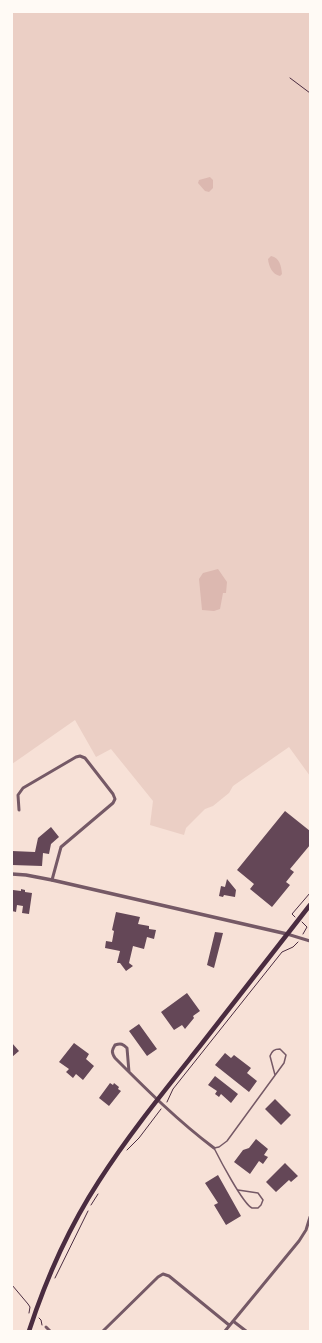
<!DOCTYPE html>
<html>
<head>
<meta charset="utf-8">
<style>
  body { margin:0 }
  #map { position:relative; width:322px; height:1343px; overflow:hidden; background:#f7e1d7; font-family:"DM Sans",sans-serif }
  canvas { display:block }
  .frame { position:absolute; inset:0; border:13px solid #fffaf5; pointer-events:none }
</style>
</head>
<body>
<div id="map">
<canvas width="322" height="1343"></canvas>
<div class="frame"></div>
</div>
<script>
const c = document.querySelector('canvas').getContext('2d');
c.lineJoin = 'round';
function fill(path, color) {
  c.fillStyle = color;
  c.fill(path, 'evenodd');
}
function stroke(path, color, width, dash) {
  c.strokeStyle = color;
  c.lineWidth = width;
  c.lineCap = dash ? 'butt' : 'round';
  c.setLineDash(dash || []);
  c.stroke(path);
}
const green = new Path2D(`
  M12 12H310V776L289 747 233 786 229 793 213 806 205 809 186 828 184 835 150 825 153 801 111 749 96 757 75 720 12 764Z`);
const water = new Path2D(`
  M210 177 213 180V188L209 192 205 191 198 183 199 180Z
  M271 256C280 258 281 266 282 274L280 276C272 274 269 267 268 259Z
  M218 569 227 582 226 593H223L220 609 214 611 202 610 199 579 203 573Z`);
const building = new Path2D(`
  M285 811 310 831V845L290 869 294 872 286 882 290 885 272 907 250 889 254 884 237 870Z
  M51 827 59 837 51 844 49 854 43 853 42 866 12 865V851L35 852 38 838Z
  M227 879 236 890 235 897 224 895 223 897 219 896 221 886 225 887Z
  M21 889 25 890V892L32 893 29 914 22 913 23 906 17 905 16 912 12 911 13 890 21 891Z
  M116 912 140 917 138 924 149 926V929L156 930 154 939 147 937 144 949 133 946 129 963 133 966 126 971 120 963H117L120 951 105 948 106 941 112 942 114 931 112 930Z
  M215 932 223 933 214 968 207 965Z
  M187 993 200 1011 193 1016 194 1018 185 1029 182 1025 174 1030 161 1012Z
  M139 1024 157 1049 147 1056 129 1031Z
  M12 1043 19 1051 12 1057Z
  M74 1043 89 1054 86 1059 94 1066 83 1080 76 1074 73 1078 66 1072 69 1069 59 1062Z
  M225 1053 231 1058 234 1055 251 1068 247 1073 257 1081 249 1092 215 1065Z
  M215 1076 238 1094 231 1103 221 1094 219 1097 215 1094 217 1091 208 1085Z
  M110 1083 113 1085 114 1083 119 1087 118 1089 121 1091 109 1106 99 1098Z
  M275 1099 291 1115 281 1125 265 1109Z
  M256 1139 268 1149 264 1155 268 1157 263 1164 259 1161 250 1174 234 1162 243 1150 249 1148Z
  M285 1163 298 1176 291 1182 289 1180 276 1192 266 1182Z
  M218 1175 241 1216 226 1225 214 1205 218 1203 205 1183Z`);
const path = new Path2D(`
  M290 78 310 93
  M295 917 292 914 310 893
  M302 922 307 927 303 934
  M167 1102 173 1089 282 952 293 947 298 942
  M127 1150 139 1138 161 1109
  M91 1205 98 1194
  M55 1278 88 1211
  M12 1285 28 1304 30 1307 29 1313
  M39 1318 41 1320 42 1325`);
const service = new Path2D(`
  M238 1190 258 1193 263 1200 261 1205 258 1208C256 1208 253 1208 252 1208 243 1204 219 1158 214 1148L219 1147 227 1141 284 1063 286 1055 280 1049C274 1049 272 1051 270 1056L275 1075`);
const minor = new Path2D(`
  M19 810 18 795 23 788 76 757 80 756 85 758 113 794 115 799 113 803 61 847 52 880
  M287 934 310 941
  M129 1072 127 1048C123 1044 121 1043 115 1045 112 1050 111 1052 115 1058 146 1089 178 1121 214 1148
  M233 1321 246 1331
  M46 1327 50 1331
  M103 1331 158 1277 163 1274 169 1276 229 1325
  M225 1331 299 1241 306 1230 310 1217`);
const tertiary = new Path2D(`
  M12 874 26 875 52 880 287 934`);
const primary = new Path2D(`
  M29 1331C46 1279 69 1227 99 1181 129 1134 165 1090 200 1046 237 999 273 952 310 905`);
fill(green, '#ebcfc5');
fill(water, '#dcb8b0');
fill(building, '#644757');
stroke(path, '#4a2c40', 1);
stroke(service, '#755966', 1.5);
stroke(minor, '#755966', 3);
stroke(tertiary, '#755966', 3.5);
stroke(primary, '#4a2c40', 4.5);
</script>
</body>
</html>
